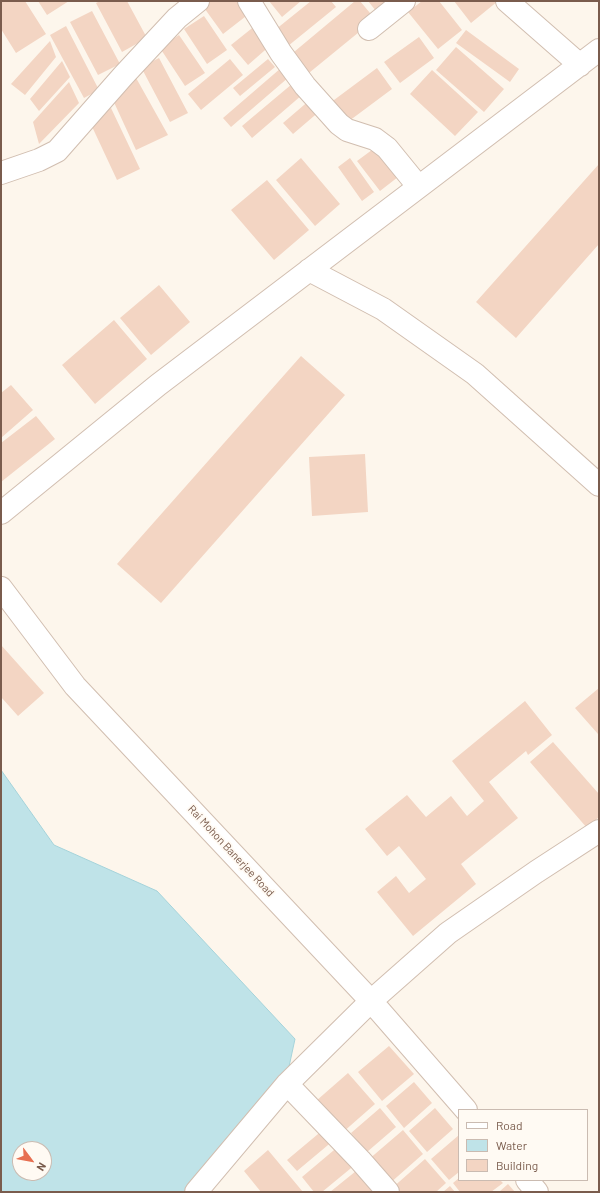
<!DOCTYPE html>
<html>
<head>
<meta charset="utf-8">
<style>
  body { margin:0 }
  #map { position:relative; width:600px; height:1193px; overflow:hidden; background:#fdf6ec; font-family:Barlow,sans-serif }
  canvas { display:block }
  .frame { position:absolute; inset:0; border:2px solid #7a5c4d; pointer-events:none }
  .legend { position:absolute; left:458px; top:1109px; width:130px; height:72px; box-sizing:border-box; background:#fffaf3; border:1px solid #cabbb1; margin:0; padding:5px 7px; list-style:none; font-size:12px; color:#7a5c4d }
  .legend li { display:flex; align-items:center; gap:8px; height:20px }
  .legend b { width:20px; border:1px solid #cabbb1 }
  .north { position:absolute; left:12px; top:1141px; width:40px; height:40px; box-sizing:border-box; background:#fffaf3; border:1px solid #cabbb1; border-radius:50%; rotate:122deg; font-size:11px; font-weight:700; line-height:16px; text-align:center; color:#7a5c4d }
  .north::after { content:''; display:block; margin:auto; width:14px; height:18px; background:#e76f51; clip-path:polygon(50% 0,100% 100%,50% 72%,0 100%) }
</style>
</head>
<body>
<div id="map">
<canvas width="600" height="1193"></canvas>
<div class="frame"></div>
<ul class="legend">
<li><b style="height:5px;background:#fff"></b>Road</li>
<li><b style="height:11px;background:#bfe3e8"></b>Water</li>
<li><b style="height:11px;background:#f3d5c3"></b>Building</li>
</ul>
<div class="north">N</div>
</div>
<script>
const c = document.querySelector('canvas').getContext('2d');
c.lineJoin = 'round';
function fill(path, color) {
  c.fillStyle = color;
  c.fill(path, 'evenodd');
}
function stroke(path, color, width, dash) {
  c.strokeStyle = color;
  c.lineWidth = width;
  c.lineCap = dash ? 'butt' : 'round';
  c.setLineDash(dash || []);
  c.stroke(path);
}
function drawText(font, color, halo, rows, align = 'center') {
  c.font = font + ' Barlow,sans-serif';
  c.lineWidth = 3.5;
  c.setLineDash([]);
  c.textBaseline = 'middle';
  c.strokeStyle = halo;
  c.fillStyle = color;
  for (const [text, x, y, turn = 0] of rows) {
    c.save();
    c.translate(x, y);
    c.rotate((+turn || 0) * Math.PI / 180);
    c.textAlign = isNaN(turn) ? turn : align;
    if (halo) c.strokeText(text, 0, 0);
    c.fillText(text, 0, 0);
    c.restore();
  }
}
const water = new Path2D(`
  M1 770 54 845 157 891 295 1039 282 1099 203 1192H1ZM20 1149H44V1173H20Z`);
const building = new Path2D(`
  M1 1H25L46 34 16 53 1 29Z
  M38 1H69L47 15Z
  M100 1H127L147 38 122 52 96 3Z
  M208 1H241L250 13 223 34 202 5Z
  M269 1H301L282 17Z
  M311 1H331L336 7 288 46 275 30Z
  M355 1H360L375 19 304 77 288 57Z
  M368 1H392L380 16Z
  M422 1H439L462 30 438 49 408 12Z
  M454 1H498L471 23Z
  M92 11 120 64 98 75 70 22Z
  M204 16 227 50 207 64 184 29Z
  M256 25 272 44 248 65 231 45Z
  M66 26 99 90 84 98 50 35Z
  M466 30 519 69 510 82 456 43Z
  M179 35 205 73 185 86 160 48Z
  M419 37 434 58 400 83 384 62Z
  M50 41 56 57 25 95 11 84Z
  M456 47 504 89 484 112 436 70Z
  M159 58 188 113 170 122 141 67Z
  M230 59 243 75 201 110 188 94Z
  M268 59 275 67 240 96 233 88Z
  M62 61 70 77 39 111 30 99Z
  M281 68 289 77 231 127 223 118Z
  M377 68 392 89 345 124 330 103Z
  M432 70 478 112 455 136 410 94Z
  M135 76 168 135 136 150 112 98Z
  M69 82 79 103 39 144 33 122Z
  M292 84 302 95 252 138 242 126Z
  M311 99 321 110 293 134 283 123Z
  M111 108 140 169 117 180 88 118Z
  M376 147 398 177 380 191 357 161Z
  M301 158 340 204 315 226 276 180Z
  M350 158 374 192 362 201 338 167Z
  M599 164V244L516 338 476 302Z
  M267 180 309 230 274 260 231 210Z
  M159 285 190 322 151 355 120 318Z
  M114 320 147 359 95 404 62 365Z
  M301 356 345 395 161 603 117 564Z
  M11 385 33 410 1 438V393Z
  M36 416 55 439 1 482V443Z
  M365 454 368 512 312 516 309 457Z
  M1 645 44 693 18 716 1 697Z
  M599 688V733L598 734 575 708Z
  M525 701 552 735 528 755 526 751 489 782 518 818 461 864 476 884 413 936 377 892 396 876 409 893 426 879 399 846 387 856 365 829 407 795 426 817 451 796 467 816 484 801 452 761Z
  M553 742 599 794V817L587 828 530 762Z
  M389 1046 414 1074 382 1101 358 1072Z
  M348 1073 375 1104 342 1133 316 1101Z
  M414 1082 432 1103 404 1128 386 1106Z
  M380 1108 396 1127 367 1152 351 1133Z
  M435 1108 453 1129 427 1152 409 1131Z
  M324 1129 334 1140 297 1171 287 1160Z
  M403 1130 423 1154 389 1184 368 1160Z
  M459 1135V1172L449 1180 431 1159Z
  M340 1145 356 1164 322 1192H314L302 1177Z
  M268 1150 303 1192H261L244 1171Z
  M425 1159 446 1183 436 1192H394L391 1189Z
  M361 1167 376 1192H330Z
  M459 1178V1180H500L503 1183 491 1192H460L453 1183Z
  M508 1184 515 1192H499Z
  M450 1186 455 1192H443Z`);
const minor = new Path2D(`
  M249 1 281 53 305 86 339 124 347 130 375 139 387 148 418 186
  M507 1 580 65
  M369 29 404 1
  M1 173 39 160 57 151 123 76 177 18 198 1
  M309 270 383 309 475 374 599 485
  M1 513 158 385 599 50
  M1 588 75 686 371 1001 466 1110
  M287 1084 360 1160 388 1192
  M527 1180 537 1192
  M196 1192 287 1084 371 1001 448 933 536 872 599 831`);
const streetNames = [
  ["Rai Mohon Banerjee Road",231,851,47]
];
fill(water, '#bfe3e8');
stroke(water, '#a5d3da', 1);
fill(building, '#f3d5c3');
stroke(minor, '#d1beb0', 24);
stroke(minor, '#fff', 22);
drawText('11px', '#7a5c4d', '#fffaf3', streetNames);
</script>
</body>
</html>
